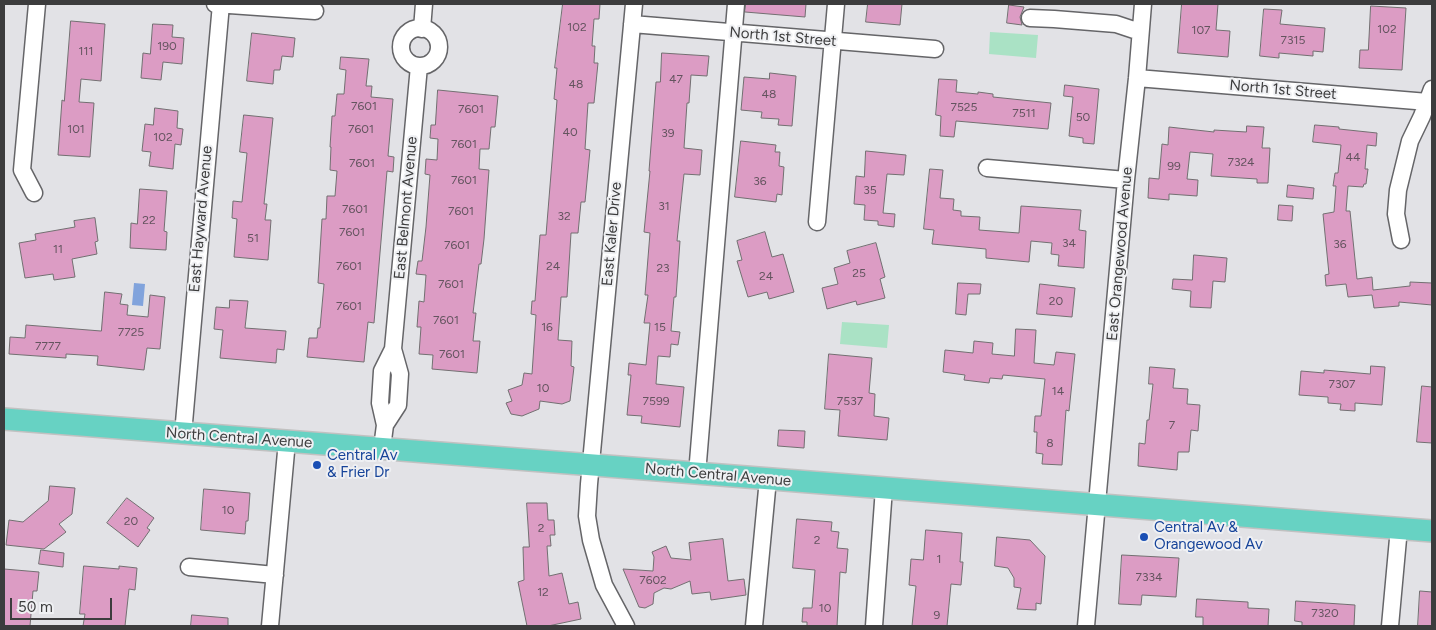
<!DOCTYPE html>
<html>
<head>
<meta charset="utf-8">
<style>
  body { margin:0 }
  #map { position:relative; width:1436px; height:630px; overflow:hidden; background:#e2e2e6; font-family:Figtree,sans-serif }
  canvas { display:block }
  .frame { position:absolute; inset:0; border:5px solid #3c3c3d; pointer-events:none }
  .scale { position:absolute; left:10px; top:598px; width:102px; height:22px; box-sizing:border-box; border:2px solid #3c3c3d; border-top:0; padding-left:6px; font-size:15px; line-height:18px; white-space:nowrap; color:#3c3c3d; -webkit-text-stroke:4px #eff0f3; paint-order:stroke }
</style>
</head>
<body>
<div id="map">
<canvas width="1436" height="630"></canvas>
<div class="frame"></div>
<div class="scale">50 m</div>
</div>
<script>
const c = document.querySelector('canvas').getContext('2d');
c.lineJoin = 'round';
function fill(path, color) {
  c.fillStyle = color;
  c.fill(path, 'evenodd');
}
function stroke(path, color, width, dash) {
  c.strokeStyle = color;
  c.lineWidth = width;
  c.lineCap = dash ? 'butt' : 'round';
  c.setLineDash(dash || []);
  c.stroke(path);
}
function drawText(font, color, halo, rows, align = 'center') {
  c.font = font + ' Figtree,sans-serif';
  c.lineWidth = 4;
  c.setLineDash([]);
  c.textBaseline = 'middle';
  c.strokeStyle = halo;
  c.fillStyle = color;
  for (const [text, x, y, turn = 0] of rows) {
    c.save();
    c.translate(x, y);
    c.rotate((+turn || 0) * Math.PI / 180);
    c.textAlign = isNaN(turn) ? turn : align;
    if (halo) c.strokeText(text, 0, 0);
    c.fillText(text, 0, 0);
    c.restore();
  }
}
const green = new Path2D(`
  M990 32 1038 35 1036 58 989 54Z
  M842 322 889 325 887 348 840 344Z`);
const water = new Path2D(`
  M134 283 145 284 143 306 132 305Z`);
const building = new Path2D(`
  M563 4H600L599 19H594L592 46H595L594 63H598L594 103H588L585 149 590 150 585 202H581L578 233H571L567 297H561L558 340 572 341 571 366 574 367 570 401 562 404 540 401 539 409 522 416 511 414 506 403 512 401 508 390 522 385 524 373 532 374 536 315 531 314 532 301H535L540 235H546L557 100 554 99 557 68H555Z
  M746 4H806L805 17 745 12Z
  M868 4H902L900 25 866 22Z
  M1182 4H1218L1216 30 1230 31 1228 57 1178 53Z
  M1009 5 1024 7 1020 17 1022 25 1007 23Z
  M1371 6 1406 8 1402 70 1359 68 1360 50H1368Z
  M1264 9 1282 10 1280 24 1325 28 1323 52 1313 51V56L1279 53V58L1260 56Z
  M71 21 105 24 101 81 81 79 79 102 94 103 90 157 58 155 62 100 64 101Z
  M153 24 173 25 172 37 184 38 182 64 163 62 161 80 141 78 143 53 150 54Z
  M252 33 295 38 293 57 282 56 280 70H274L273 84 247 81Z
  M662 53 709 56 707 76 691 75 689 103H687L684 148 702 150 700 175 684 174 677 241H680L676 297H674L671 331 680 332 678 345 671 344 670 357 658 356 656 384 684 387 680 427 641 423 642 416 627 415 631 375H628L629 363 646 365 650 323H644L648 295H645L650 233 644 232 650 171H649L656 82H660Z
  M341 57 369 59 366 86H372L371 97 393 99 388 156 394 157 393 172 387 171 374 323 368 322 364 362 307 357 309 338H317L318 328H320L324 284 318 283 322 219H326L327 196H335L337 171 330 170 331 147H330L332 116H335L337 94H344L346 70 340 69Z
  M770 73 796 76 792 126 778 125 779 119 761 118 762 112 741 110 744 77 769 79Z
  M939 79 957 80 956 92 978 94V92L993 94V97L1051 103 1048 129 956 121 954 137 940 136 941 116 936 115Z
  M1065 85 1099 89 1094 144 1083 143V138L1069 136 1073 97 1064 96Z
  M438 90 498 96 495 127H491L489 149H480L479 169 489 170 484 239 481 264H479L473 313H476L473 341H480L477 373 432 369 433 355 419 354 421 327H417L419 301 424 302 426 275 416 274 418 261H422L426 227 430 175 425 174 426 159 437 160 438 139 430 138 431 125H435Z
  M155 108 178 111 177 128 183 129 181 145 175 144 173 169 149 166 151 152 142 151 145 124 153 125Z
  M244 115 273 118 264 204H267L265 220H271L268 260 234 257 237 219 232 218 233 201 242 202 247 153 240 152Z
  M1315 125 1339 127V129L1377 133 1376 146 1367 145 1365 169H1368L1366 184H1364L1363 187 1348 186 1346 211H1350L1357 279 1372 277 1373 290 1410 286V282L1432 283V305L1399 302V306L1374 308 1372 295 1348 297 1346 284 1326 286 1325 275 1329 274 1323 214 1334 212 1336 186H1333L1335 173H1338L1341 145 1313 142Z
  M1247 126 1264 127 1262 148H1270L1268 183H1257V179L1211 176 1213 154 1190 152 1187 179 1198 180 1197 196 1169 194V200L1148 198 1149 178 1159 179 1162 144 1168 145 1169 127 1214 132V130L1246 132Z
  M741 141 776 145 775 152H780L779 166 784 167 782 195 777 194 776 202 735 197Z
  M866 151 906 155 904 175 887 174 883 213 895 214 894 227 878 225V221L864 220 865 205 854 204 856 176 864 177Z
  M930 169 943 170 940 198 954 199 953 210 961 211V216L980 217 979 230 1019 233 1021 206 1081 210 1079 230 1086 231 1084 268 1058 266 1059 255 1051 254 1052 243 1031 241 1029 262 986 258V249L932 244 934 230 924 229Z
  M1288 185 1314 188 1313 199 1287 197Z
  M140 189 167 191 164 231 167 232 166 250 130 248 131 223 137 224Z
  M1279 205 1293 206 1292 221 1278 220Z
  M95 218 98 241 95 242 97 254 72 259 75 277 54 280 53 274 25 278 19 243 36 240 35 234 75 227 74 221Z
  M765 232 772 257 783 254 794 292 769 299 767 292 748 297 737 261 742 260 737 241Z
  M876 243 885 277 880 279 885 298 857 305 856 301 827 309 822 288 838 284 834 268 850 263 847 251Z
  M1194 255 1227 258 1225 282 1213 281 1211 308 1190 307 1191 291 1172 289 1173 279 1192 280Z
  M958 283 981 284 980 294H968L966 315 956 314Z
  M1040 284 1075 288 1072 317 1037 314Z
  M105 292 122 294 120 304 128 305 127 315 148 317 150 295 165 297 160 349 147 348 144 370 97 365 98 356 66 354V358L9 354 10 337 25 338 26 325 101 331Z
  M230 300 248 301 245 328 286 331 284 350 277 349 276 363 220 358 223 330 214 329 216 307 229 308Z
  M1016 329 1036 330 1034 363 1054 365 1056 352 1075 354 1069 411 1066 410 1062 465 1042 464 1043 454 1036 453 1037 432H1034L1035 416H1041L1045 379 1003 375 1002 379 990 378 989 383 964 380 965 375 943 372 945 350 973 353 974 341 993 343 992 354 1014 356Z
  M829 354 872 358 869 393 875 394 874 416 889 418 887 440 838 436 840 410 825 409Z
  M1371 366 1385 367 1382 405 1355 403V411L1340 410 1341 404 1328 403V397L1299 395 1301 371 1324 373V370L1370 374Z
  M1150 367 1175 369 1173 388 1188 389 1187 404 1200 405 1198 431 1191 430 1189 452H1178L1177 470 1138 466 1139 443 1145 444 1147 420H1149L1153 384H1149Z
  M1422 386 1432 387V443L1417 442Z
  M779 430 805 431 804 448 778 446Z
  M50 486 75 488 72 514 59 524 66 532 44 549 6 545 9 520 23 522 48 501Z
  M204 489 250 493 248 521H246L245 534 201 530Z
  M127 498 154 518 147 528 150 530 138 547 107 523Z
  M527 503H547L548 520H554L555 535H550L551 546H547L549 576 562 573 569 604 578 602 581 619 548 626H527L518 582 524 580 523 547H529Z
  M797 519 832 522 831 531 839 532 837 548 848 549 846 573 840 572 837 626H807V622H802L803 608H812L815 570 793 568Z
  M926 530 962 533 960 562H963L961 585 951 584 947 626H912L916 586 909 585 911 559 923 560Z
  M997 537 1030 540 1045 556 1041 604 1036 603V610L1017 609 1021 588 1014 587V578L1008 568 995 566Z
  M723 539 728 581 744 579 746 595 711 600 710 592 692 594 690 581 671 589 664 588 654 593 653 604 645 608 639 607 623 569 653 571 654 557 652 552 666 546 671 558 691 560 689 543Z
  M41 550 64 553 63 567 39 564Z
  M1122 555 1179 558 1176 597 1142 595 1141 605 1119 604Z
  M84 566 119 569V566L137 568 135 590 129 589 125 626H83L85 614H80Z
  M4 569 39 572 37 591H33L30 626H4Z
  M1420 591 1432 592V626H1418Z
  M1197 599 1248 602V608L1269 609 1268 626H1203V617H1196Z
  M1296 601 1355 605 1354 626H1302V622L1295 621Z
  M192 615 228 618V626H191Z`);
const minor = new Path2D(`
  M215 4 315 11
  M1030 18 1054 19 1116 24 1140 32
  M632 24 935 49
  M401 47a19 19 0 1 1 38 0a19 19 0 1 1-38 0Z
  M422 29 424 4
  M1137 78 1428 102
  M987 168 1126 180
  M34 193 22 170 37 4
  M817 222 836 4
  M1401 240 1396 214 1398 190 1410 141 1422 116 1432 89
  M385 425 398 405 400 374 393 349 419 66
  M183 434 221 4
  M382 448 385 425 380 403 382 371 393 349
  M697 474 736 4
  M189 567 275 575
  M270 626 287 441
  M626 626 604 585 591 540 587 516 589 484 634 4
  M754 626 768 479
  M874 626 884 488
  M1086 626 1126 180 1137 78 1143 4
  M1390 626 1399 528`);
const major = new Path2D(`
  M4 419C480 457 956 492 1432 531`);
const markers = [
  [317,465,5,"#1a4fb4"],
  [1144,537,5,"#1a4fb4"]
];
const numberNames = [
  ["102",577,27],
  ["102",1387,29],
  ["107",1201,30],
  ["7315",1293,40],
  ["190",167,46],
  ["111",86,51],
  ["47",676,79],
  ["48",576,84],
  ["48",769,94],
  ["7601",364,106],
  ["7525",964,107],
  ["7601",471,109],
  ["7511",1024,113],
  ["50",1083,117],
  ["101",76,129],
  ["7601",361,129],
  ["40",570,132],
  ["39",668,133],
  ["102",163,137],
  ["7601",464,144],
  ["44",1353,157],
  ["7324",1241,162],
  ["7601",362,163],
  ["99",1174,166],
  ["7601",464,180],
  ["36",760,181],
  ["35",870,190],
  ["31",664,206],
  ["7601",355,209],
  ["7601",461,211],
  ["32",564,216],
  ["22",149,220],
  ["7601",352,232],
  ["51",253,238],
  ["34",1069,243],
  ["36",1340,244],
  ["7601",457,245],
  ["11",58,249],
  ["7601",349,266],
  ["24",553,266],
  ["23",663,268],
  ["25",859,273],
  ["24",766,276],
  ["7601",451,284],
  ["20",1056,301],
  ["7601",349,306],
  ["7601",446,320],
  ["16",547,327],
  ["15",660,327],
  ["7725",131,332],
  ["7777",48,346],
  ["7601",452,354],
  ["7307",1342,384],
  ["10",543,388],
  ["14",1058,391],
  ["7599",656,401],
  ["7537",850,401],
  ["7",1172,425],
  ["8",1050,443],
  ["10",228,510],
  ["20",131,521],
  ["2",541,528],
  ["2",817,540],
  ["1",939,559],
  ["7334",1149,577],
  ["7602",653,580],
  ["12",543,592],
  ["10",825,608],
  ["7320",1325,613],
  ["9",937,615]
];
const streetNames = [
  ["North 1st Street",783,37,5],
  ["North 1st Street",1283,90,5],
  ["East Belmont Avenue",406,208,-85],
  ["East Hayward Avenue",201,219,-85],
  ["East Kaler Drive",612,234,-85],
  ["East Orangewood Avenue",1120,254,-85],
  ["North Central Avenue",239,438,4],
  ["North Central Avenue",718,475,5]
];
const transitNames = [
  ["Central Av",327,456],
  ["& Frier Dr",327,473],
  ["Central Av &",1154,528],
  ["Orangewood Av",1154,545]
];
fill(green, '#aae2c5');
fill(water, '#81a3dc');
fill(building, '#dc9cc4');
stroke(building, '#726f71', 1);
stroke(minor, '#656568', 19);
stroke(major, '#c1c1c1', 24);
stroke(minor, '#fff', 16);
stroke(major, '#67d2c3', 21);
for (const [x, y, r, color] of markers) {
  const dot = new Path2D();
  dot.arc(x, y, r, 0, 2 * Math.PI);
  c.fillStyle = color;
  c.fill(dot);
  stroke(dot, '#eff0f3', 2);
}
drawText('12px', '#64545f', null, numberNames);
drawText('15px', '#3c3c3d', '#eff0f3', streetNames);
drawText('15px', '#164399', '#eff0f3', transitNames, 'left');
</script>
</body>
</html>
